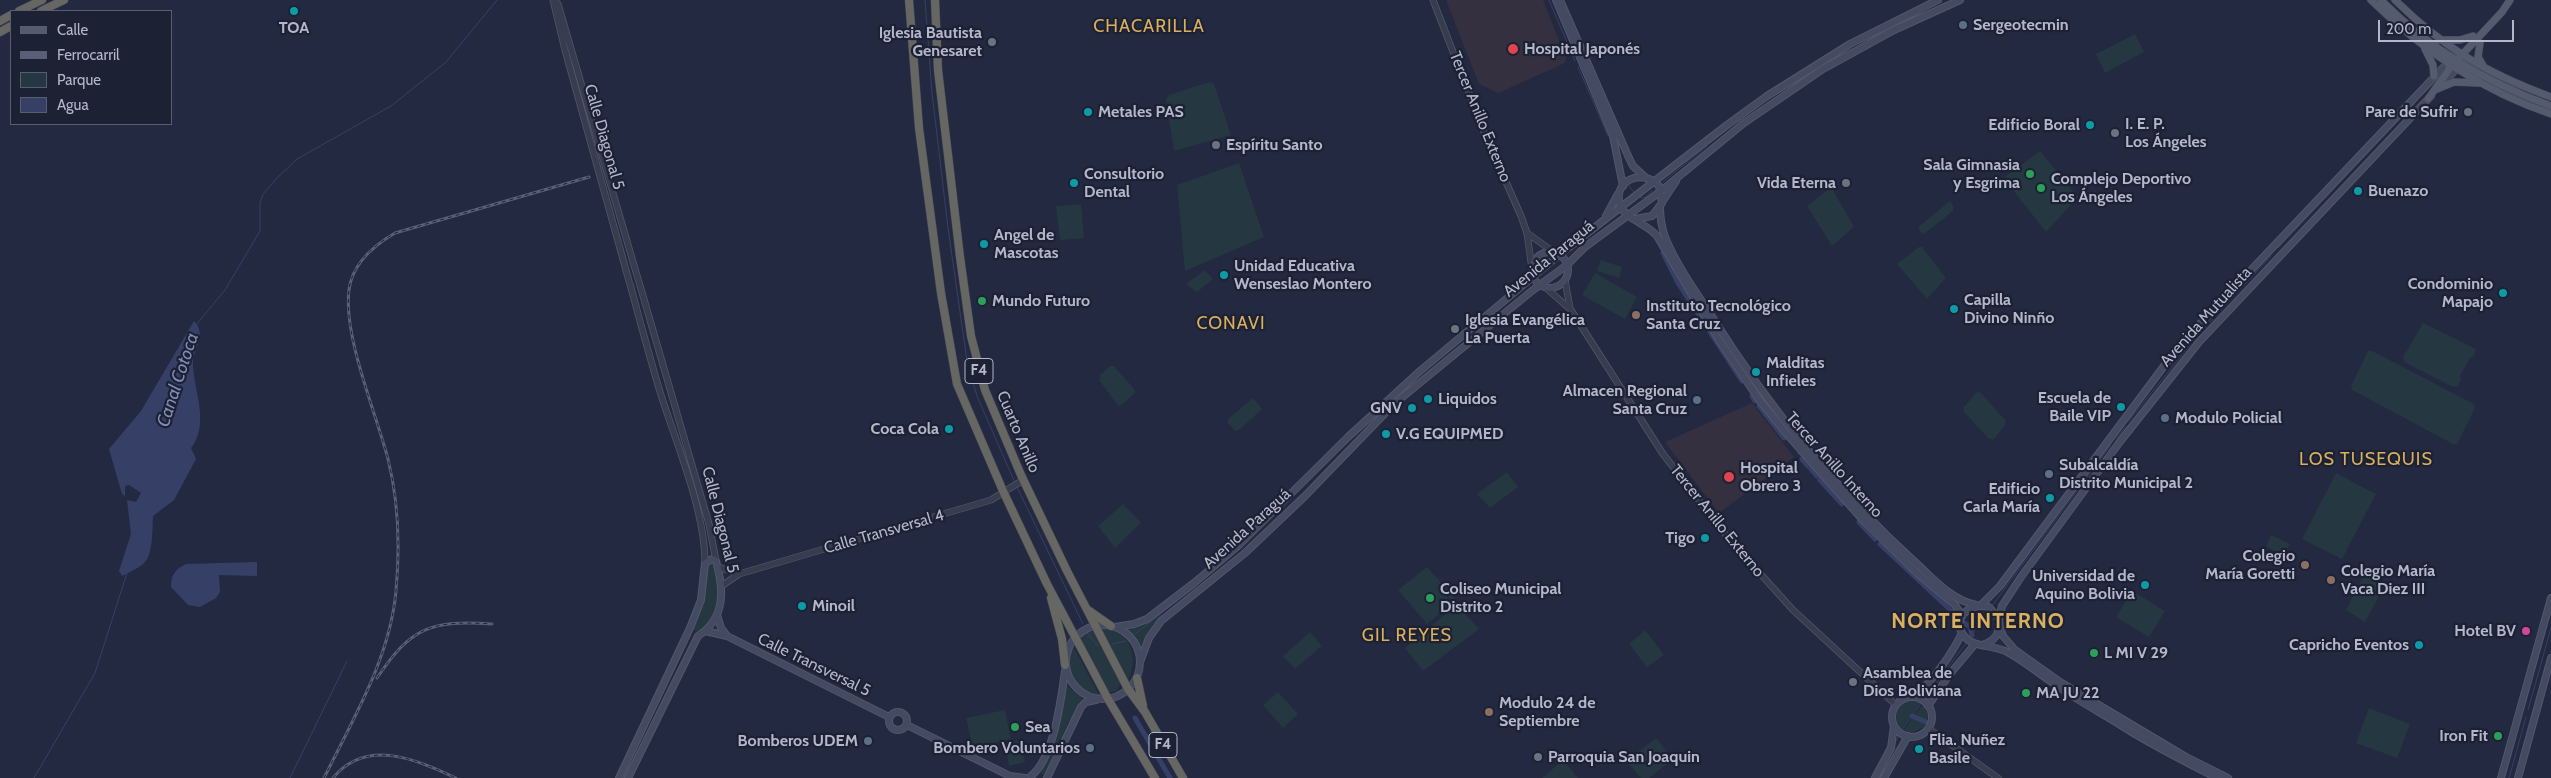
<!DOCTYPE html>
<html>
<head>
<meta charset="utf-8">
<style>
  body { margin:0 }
  #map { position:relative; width:2551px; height:778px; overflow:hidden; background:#232940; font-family:Cabin,sans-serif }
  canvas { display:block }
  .legend { position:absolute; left:10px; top:10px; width:162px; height:115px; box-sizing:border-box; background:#1c2134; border:1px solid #595d70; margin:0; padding:6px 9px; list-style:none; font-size:15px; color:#b4b7ca }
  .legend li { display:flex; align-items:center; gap:10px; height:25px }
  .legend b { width:25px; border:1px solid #595d70 }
  .scale { position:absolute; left:2378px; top:20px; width:136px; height:22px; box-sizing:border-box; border:2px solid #b4b7ca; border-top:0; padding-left:6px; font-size:15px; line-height:18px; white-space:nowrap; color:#b4b7ca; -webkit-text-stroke:4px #1c2134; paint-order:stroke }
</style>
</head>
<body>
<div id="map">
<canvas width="2551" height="778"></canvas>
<ul class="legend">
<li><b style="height:6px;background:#555b6f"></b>Calle</li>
<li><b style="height:6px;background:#595f77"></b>Ferrocarril</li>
<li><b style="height:14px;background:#253741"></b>Parque</li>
<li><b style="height:14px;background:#364067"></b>Agua</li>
</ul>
<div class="scale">200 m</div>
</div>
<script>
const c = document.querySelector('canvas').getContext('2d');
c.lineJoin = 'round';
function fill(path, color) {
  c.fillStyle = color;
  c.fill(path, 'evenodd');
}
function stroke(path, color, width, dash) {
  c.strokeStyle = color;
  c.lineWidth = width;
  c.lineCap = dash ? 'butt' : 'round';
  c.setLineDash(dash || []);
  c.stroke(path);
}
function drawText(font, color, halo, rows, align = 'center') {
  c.font = font + ' Cabin,sans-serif';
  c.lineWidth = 4.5;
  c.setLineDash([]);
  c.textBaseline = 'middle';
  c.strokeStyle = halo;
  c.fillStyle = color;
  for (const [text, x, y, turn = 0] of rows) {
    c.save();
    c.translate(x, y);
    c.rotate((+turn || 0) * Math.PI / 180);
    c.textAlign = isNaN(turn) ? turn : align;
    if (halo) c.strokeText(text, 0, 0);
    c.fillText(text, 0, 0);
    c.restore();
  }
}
const medical = new Path2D(`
  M1446 0H1543L1566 58 1565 63 1498 93 1479 84Z
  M1752 403 1794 457 1719 513 1665 442Z`);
const green = new Path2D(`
  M2135 34 2144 52 2105 73 2096 54Z
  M1209 82 1214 84 1231 135 1174 151 1166 99 1169 95Z
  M2040 151 2076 195 2079 196 2046 232 2005 180 2006 176Z
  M1239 163 1264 237 1185 271 1177 185Z
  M1828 190H1833L1854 227 1832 246 1807 206Z
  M1950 201 1954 207 1953 211 1924 234 1921 233 1918 227Z
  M1081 204 1084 238 1060 240 1056 206Z
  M1919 247H1922L1946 278 1927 299 1897 264Z
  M1601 260 1622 267 1619 278 1597 271Z
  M1205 270 1213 279 1197 292 1186 284Z
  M1595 273 1637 297 1625 319 1582 295Z
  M2423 323 2476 349 2474 356 2470 358 2460 376 2461 380 2457 387 2451 386 2404 362 2403 357Z
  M2368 351H2372L2474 404 2475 408 2457 444H2453L2352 390 2351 386Z
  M1110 366H1114L1135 390V393L1119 407 1099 380 1101 378 1099 376Z
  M1977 392 1981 393 2005 420V425L1994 439H1989L1964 412V407Z
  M1253 398 1262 409 1239 430 1235 431 1228 423V419Z
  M1507 472 1518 487 1490 508 1477 494Z
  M2336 473 2376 494 2342 559 2302 539Z
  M1123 504 1141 523 1115 548 1098 526Z
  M2271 535 2290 544 2284 556 2266 546Z
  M711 563C728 584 718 613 701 631H695L693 627 703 601 707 564Z
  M1427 567 1457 600 1454 603 1434 580 1452 603 1431 621 1428 618 1430 621 1427 624 1398 590Z
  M2364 575 2385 585 2365 622 2346 610Z
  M2132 591 2165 611 2149 637 2116 617Z
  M1457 604 1479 629 1423 671 1405 648Z
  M1162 614 1139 649 1124 628 1139 626Z
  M1099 628C1130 630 1140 654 1128 681Z
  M1645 630 1664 655 1647 667 1629 644Z
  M1086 632H1095L1121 681 1117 691 1106 693 1080 645 1081 636Z
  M1310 632 1322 646 1295 669 1283 656Z
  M1072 644 1099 695C1074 689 1060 669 1072 644Z
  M1065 684 1085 700 1068 723 1045 776 1040 773 1060 721Z
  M1278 692 1298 714 1283 728 1263 705Z
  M1908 701 1921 702 1901 730C1893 718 1895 706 1908 701Z
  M1923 704 1928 715 1925 726 1913 733 1903 731Z
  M2369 708 2410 724 2397 758 2356 743Z
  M1005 710 1011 739 973 748 966 718Z
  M1656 738 1673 759 1649 778H1641L1626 761Z
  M1020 740 1025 762 1009 766 1005 743Z
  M1563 760 1578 778H1542Z`);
const water = new Path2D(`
  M194 321C208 335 192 349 193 365 194 391 210 424 191 448L196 459 174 500 153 516C152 528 154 555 143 564 137 569 129 572 122 576L119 571 131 534 127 500 136 502 141 493 129 485 125 486V496L122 494 109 449 141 411Z
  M257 562V576L219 575 220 592 216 598 200 607 188 605 171 587C171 575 175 569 186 564Z`);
const stream = new Path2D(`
  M925 0 932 93 948 228 967 361 977 396 1015 483
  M1549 0 1575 61
  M1578 67 1608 136
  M1615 163 1617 171
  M1663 182 1707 146
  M1629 186 1634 192
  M1639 197 1644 198 1653 190
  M2278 248 2414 104
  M196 325 225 290 260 231V203L263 194 277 178 297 159 391 106 446 62 497 0
  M2129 421 2196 337 2271 256
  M2116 439 2126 426
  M1797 453 1799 455
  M1017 487 1083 624
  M1992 606 2111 445
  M1087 633 1098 646
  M1135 634 1196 586
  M1969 638 1989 611
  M1112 644 1126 641
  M1927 696 1966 643
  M2528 710 2551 628
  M1902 730 1920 705
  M1896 741 1898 738
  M34 778 95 673 127 573
  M290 778 347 661
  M1871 778 1888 746
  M2509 778 2526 717`);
const canal = new Path2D(`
  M1663 253 1678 283 1742 381
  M1752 396 1755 401
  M1759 406 1784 438
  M1802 459 1808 466
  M1811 469 1817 476
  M1820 480 1842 504
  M1859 522 1875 539
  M1880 544 1959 618
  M1963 622 1970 627 1972 635
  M1912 716 1926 722
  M1135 718 1170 778`);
const tertiary = new Path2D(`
  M553 0 565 50 629 281
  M554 0 558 4 638 279
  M1433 0 1484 132 1521 216 1527 233 1532 269
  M1527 233 1555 253
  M1565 280 1570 308
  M639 282 709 524 716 561
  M630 284C640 321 650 359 661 395 677 445 705 511 705 563
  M1545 287 1571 310 1663 454 1730 540 1793 610 1896 705
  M718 567 739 574
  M723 585 739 574 991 500 1023 480
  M1928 728 1998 778`);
const secondary = new Path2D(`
  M1556 0 1613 136 1623 186
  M1560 0 1629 158 1633 166 1645 177
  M2441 85 2466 59
  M1662 202 1676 181
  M1660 207C1660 217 1662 228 1665 237 1676 264 1695 291 1711 315 1768 406 1836 490 1915 562 1934 579 1951 600 1976 605
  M1606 216 1618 194
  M1635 219 1652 216 1662 203 1659 186C1641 166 1610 183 1621 207 1627 220 1648 224 1657 236L1719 340 1760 401 1786 433 1862 519 1918 574 1955 605 1962 616
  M1532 270a18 18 0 1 1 36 0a18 18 0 1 1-36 0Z
  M1981 605 2000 586 2164 366 2197 327 2457 53
  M717 615 721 628 727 636
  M1999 619 2002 606 2021 577 2119 443 2199 342 2431 96
  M1066 662a37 37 0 1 1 74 0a37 37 0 1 1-74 0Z
  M1115 627 1134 624 1147 619 1194 583 1238 546 1348 437 1420 371 1559 255 1727 125 1767 96 1850 44 1938 0
  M2000 627 2003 636 2015 650 2060 682 2186 757 2228 778
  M705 631 727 636 889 717
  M1982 645C1995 641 2001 633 1999 619L1989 607C1968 601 1948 622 1967 639 1975 647 1996 645 2009 653 2027 663 2042 676 2059 687 2082 703 2107 716 2130 731 2158 748 2188 763 2217 778
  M1140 662 1149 638 1161 621 1245 553 1305 496 1394 404 1533 290 1567 265 1585 247 1661 191 1744 123 1823 69 1894 30 1960 0
  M1915 697C1934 678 1950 658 1962 633
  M1892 717a20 20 0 1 1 40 0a20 20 0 1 1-40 0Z
  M1928 706 1949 675 1975 644
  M889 721a9 9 0 1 1 18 0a9 9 0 1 1-18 0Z
  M907 725 1010 776 1025 778
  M1031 776C1054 758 1061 700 1065 671
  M619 778 690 628 701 600 705 563 712 559 716 561C724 589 726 618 698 636L628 778
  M1047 778 1081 707 1086 702 1096 700
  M1875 778 1891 748 1894 726
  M1884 778 1908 736
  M2501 778 2551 598
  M2518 778 2551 658`);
const primary = new Path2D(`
  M2371 0C2423 51 2483 91 2551 114
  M2381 0C2428 48 2488 83 2551 106
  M2395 0C2444 48 2486 73 2551 97
  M2439 40H2460L2473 36
  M2480 43 2478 57 2484 67
  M2425 49 2433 65 2434 76
  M2458 59 2502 12 2510 0
  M2437 89 2454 82 2478 83
  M2428 99 2448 71 2452 62`);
const trunk = new Path2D(`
  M909 0 919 128 941 293 957 384 1003 491 1047 584 1108 699 1155 778
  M935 0 938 70 960 257 971 336 985 390 1021 475 1067 571 1128 689 1145 712 1183 778
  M19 11 42 0
  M41 11 64 0
  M0 21 11 15
  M0 32 11 26
  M1051 598 1062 639 1065 665
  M1088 610 1111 626
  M1137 678 1143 706`);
const rail = new Path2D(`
  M377 678C411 627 431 620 492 624
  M324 778C353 719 390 658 396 591 400 547 399 503 388 459 376 413 343 336 349 290 352 264 373 246 395 233L589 177
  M333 778C367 737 417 760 456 778`);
const markers = [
  [294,11,5,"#0f9aa8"],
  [1963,25,5,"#5c6f8a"],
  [992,42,5,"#6b7280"],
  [1513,49,6,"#e0444e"],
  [1088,112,5,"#0f9aa8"],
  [2468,112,5,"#6b7280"],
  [2090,125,5,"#0f9aa8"],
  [2115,133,5,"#6b7280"],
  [1216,145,5,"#6b7280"],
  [2030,174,5,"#2e9e5b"],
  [1074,183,5,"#0f9aa8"],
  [1846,183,5,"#6b7280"],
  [2041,188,5,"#2e9e5b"],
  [2358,191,5,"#0f9aa8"],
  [984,244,5,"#0f9aa8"],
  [1224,275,5,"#0f9aa8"],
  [2503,293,5,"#0f9aa8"],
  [982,301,5,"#2e9e5b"],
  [1954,309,5,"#0f9aa8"],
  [1636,315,5,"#8d6e63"],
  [1455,329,5,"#6b7280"],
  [1756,372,5,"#0f9aa8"],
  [1428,399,5,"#0f9aa8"],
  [1697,400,5,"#5c6f8a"],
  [2121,407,5,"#0f9aa8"],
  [1412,408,5,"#0f9aa8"],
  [2165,418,5,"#5c6f8a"],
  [949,429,5,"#0f9aa8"],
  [1386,434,5,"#0f9aa8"],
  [2049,474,5,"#5c6f8a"],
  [1729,477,6,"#e0444e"],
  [2050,498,5,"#0f9aa8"],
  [1705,538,5,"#0f9aa8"],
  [2305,565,5,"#8d6e63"],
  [2331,580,5,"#8d6e63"],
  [2145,585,5,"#0f9aa8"],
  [1430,598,5,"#2e9e5b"],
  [802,606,5,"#0f9aa8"],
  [2526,631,5,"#d1479c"],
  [2419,645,5,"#0f9aa8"],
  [2094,653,5,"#2e9e5b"],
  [1853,682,5,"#6b7280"],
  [2026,693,5,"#2e9e5b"],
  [1489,712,5,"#8d6e63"],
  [1015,727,5,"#2e9e5b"],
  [2498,736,5,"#2e9e5b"],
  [868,741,5,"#5c6f8a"],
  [1090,748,5,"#5c6f8a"],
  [1919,749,5,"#0f9aa8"],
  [1538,757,5,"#6b7280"]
];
const shields = [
  [979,371,28],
  [1163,745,28]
];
const shieldNames = [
  ["F4",979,371],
  ["F4",1163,745]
];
const poiNames = [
  ["Sergeotecmin",1973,25],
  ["TOA",294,28,"center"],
  ["Iglesia Bautista",982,33,"right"],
  ["Genesaret",982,51,"right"],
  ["Hospital Japonés",1524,49],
  ["Metales PAS",1098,112],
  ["Pare de Sufrir",2458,112,"right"],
  ["I. E. P.",2125,124],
  ["Los Ángeles",2125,142],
  ["Edificio Boral",2080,125,"right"],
  ["Espíritu Santo",1226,145],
  ["Sala Gimnasia",2020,165,"right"],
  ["y Esgrima",2020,183,"right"],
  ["Consultorio",1084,174],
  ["Dental",1084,192],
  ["Complejo Deportivo",2051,179],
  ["Los Ángeles",2051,197],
  ["Vida Eterna",1836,183,"right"],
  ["Buenazo",2368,191],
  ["Angel de",994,235],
  ["Mascotas",994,253],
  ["Unidad Educativa",1234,266],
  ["Wenseslao Montero",1234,284],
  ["Condominio",2493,284,"right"],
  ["Mapajo",2493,302,"right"],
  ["Capilla",1964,300],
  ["Divino Ninño",1964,318],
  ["Mundo Futuro",992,301],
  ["Instituto Tecnológico",1646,306],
  ["Santa Cruz",1646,324],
  ["Iglesia Evangélica",1465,320],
  ["La Puerta",1465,338],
  ["Malditas",1766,363],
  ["Infieles",1766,381],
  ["Almacen Regional",1687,391,"right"],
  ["Santa Cruz",1687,409,"right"],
  ["Escuela de",2111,398,"right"],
  ["Baile VIP",2111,416,"right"],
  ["Liquidos",1438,399],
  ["GNV",1402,408,"right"],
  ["Modulo Policial",2175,418],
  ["Coca Cola",939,429,"right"],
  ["V.G EQUIPMED",1396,434],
  ["Subalcaldía",2059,465],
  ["Distrito Municipal 2",2059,483],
  ["Hospital",1740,468],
  ["Obrero 3",1740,486],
  ["Edificio",2040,489,"right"],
  ["Carla María",2040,507,"right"],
  ["Tigo",1695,538,"right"],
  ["Colegio",2295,556,"right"],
  ["María Goretti",2295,574,"right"],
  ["Colegio María",2341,571],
  ["Vaca Diez III",2341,589],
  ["Universidad de",2135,576,"right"],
  ["Aquino Bolivia",2135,594,"right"],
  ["Coliseo Municipal",1440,589],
  ["Distrito 2",1440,607],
  ["Minoil",812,606],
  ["Hotel BV",2516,631,"right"],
  ["Capricho Eventos",2409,645,"right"],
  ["L MI V 29",2104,653],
  ["Asamblea de",1863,673],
  ["Dios Boliviana",1863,691],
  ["MA JU 22",2036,693],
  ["Modulo 24 de",1499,703],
  ["Septiembre",1499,721],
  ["Sea",1025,727],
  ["Iron Fit",2488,736,"right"],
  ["Flia. Nuñez",1929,740],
  ["Basile",1929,758],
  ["Bomberos UDEM",858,741,"right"],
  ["Bombero Voluntarios",1080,748,"right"],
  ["Parroquia San Joaquin",1548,757]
];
const streetNames = [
  ["Tercer Anillo Externo",1480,117,68],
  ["Calle Diagonal 5",604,137,74],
  ["Avenida Paraguá",1549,259,-39],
  ["Avenida Mutualista",2206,317,-48],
  ["Cuarto Anillo",1018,432,67],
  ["Tercer Anillo Interno",1834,465,48],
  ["Calle Diagonal 5",720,520,76],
  ["Tercer Anillo Externo",1717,521,51],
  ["Avenida Paraguá",1247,529,-42],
  ["Calle Transversal 4",884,532,-16],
  ["Calle Transversal 5",814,665,26]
];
const neighbourhoodNames = [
  ["CHACARILLA",1149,27],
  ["CONAVI",1231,324],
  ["LOS TUSEQUIS",2366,460],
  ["GIL REYES",1407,636]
];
const waterNames = [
  ["Canal Cotoca",178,380,-72]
];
const districtNames = [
  ["NORTE INTERNO",1978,622]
];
fill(medical, '#353040');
fill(green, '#253741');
fill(water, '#364067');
stroke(stream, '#364067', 1);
stroke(canal, '#364067', 5);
stroke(tertiary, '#52576a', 7);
stroke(secondary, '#52576a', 8);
stroke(primary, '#414558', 8);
stroke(trunk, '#3f4457', 9);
stroke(tertiary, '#373c4f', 5.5);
stroke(secondary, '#454a63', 6);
stroke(primary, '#555b6f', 7);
stroke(trunk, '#666662', 8);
stroke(rail, '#595f77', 3);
stroke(rail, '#1c2134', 1, [4]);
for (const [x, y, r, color] of markers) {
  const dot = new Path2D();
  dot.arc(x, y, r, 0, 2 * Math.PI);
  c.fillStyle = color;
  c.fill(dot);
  stroke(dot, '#1c2134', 2);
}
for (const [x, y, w] of shields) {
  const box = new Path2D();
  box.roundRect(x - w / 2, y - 12.5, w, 25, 4);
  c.fillStyle = '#1c2134';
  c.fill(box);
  stroke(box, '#b4b7ca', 1);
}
drawText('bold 15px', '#b4b7ca', null, shieldNames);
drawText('bold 16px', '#b4b7ca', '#1c2134', poiNames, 'left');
drawText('16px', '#b4b7ca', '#1c2134', streetNames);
c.letterSpacing = '1px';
drawText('18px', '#daaf5f', '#1c2134', neighbourhoodNames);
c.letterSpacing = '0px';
drawText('italic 18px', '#818cb8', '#1c2134', waterNames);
c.letterSpacing = '1px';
drawText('bold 21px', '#daaf5f', '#1c2134', districtNames);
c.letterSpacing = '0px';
</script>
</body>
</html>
